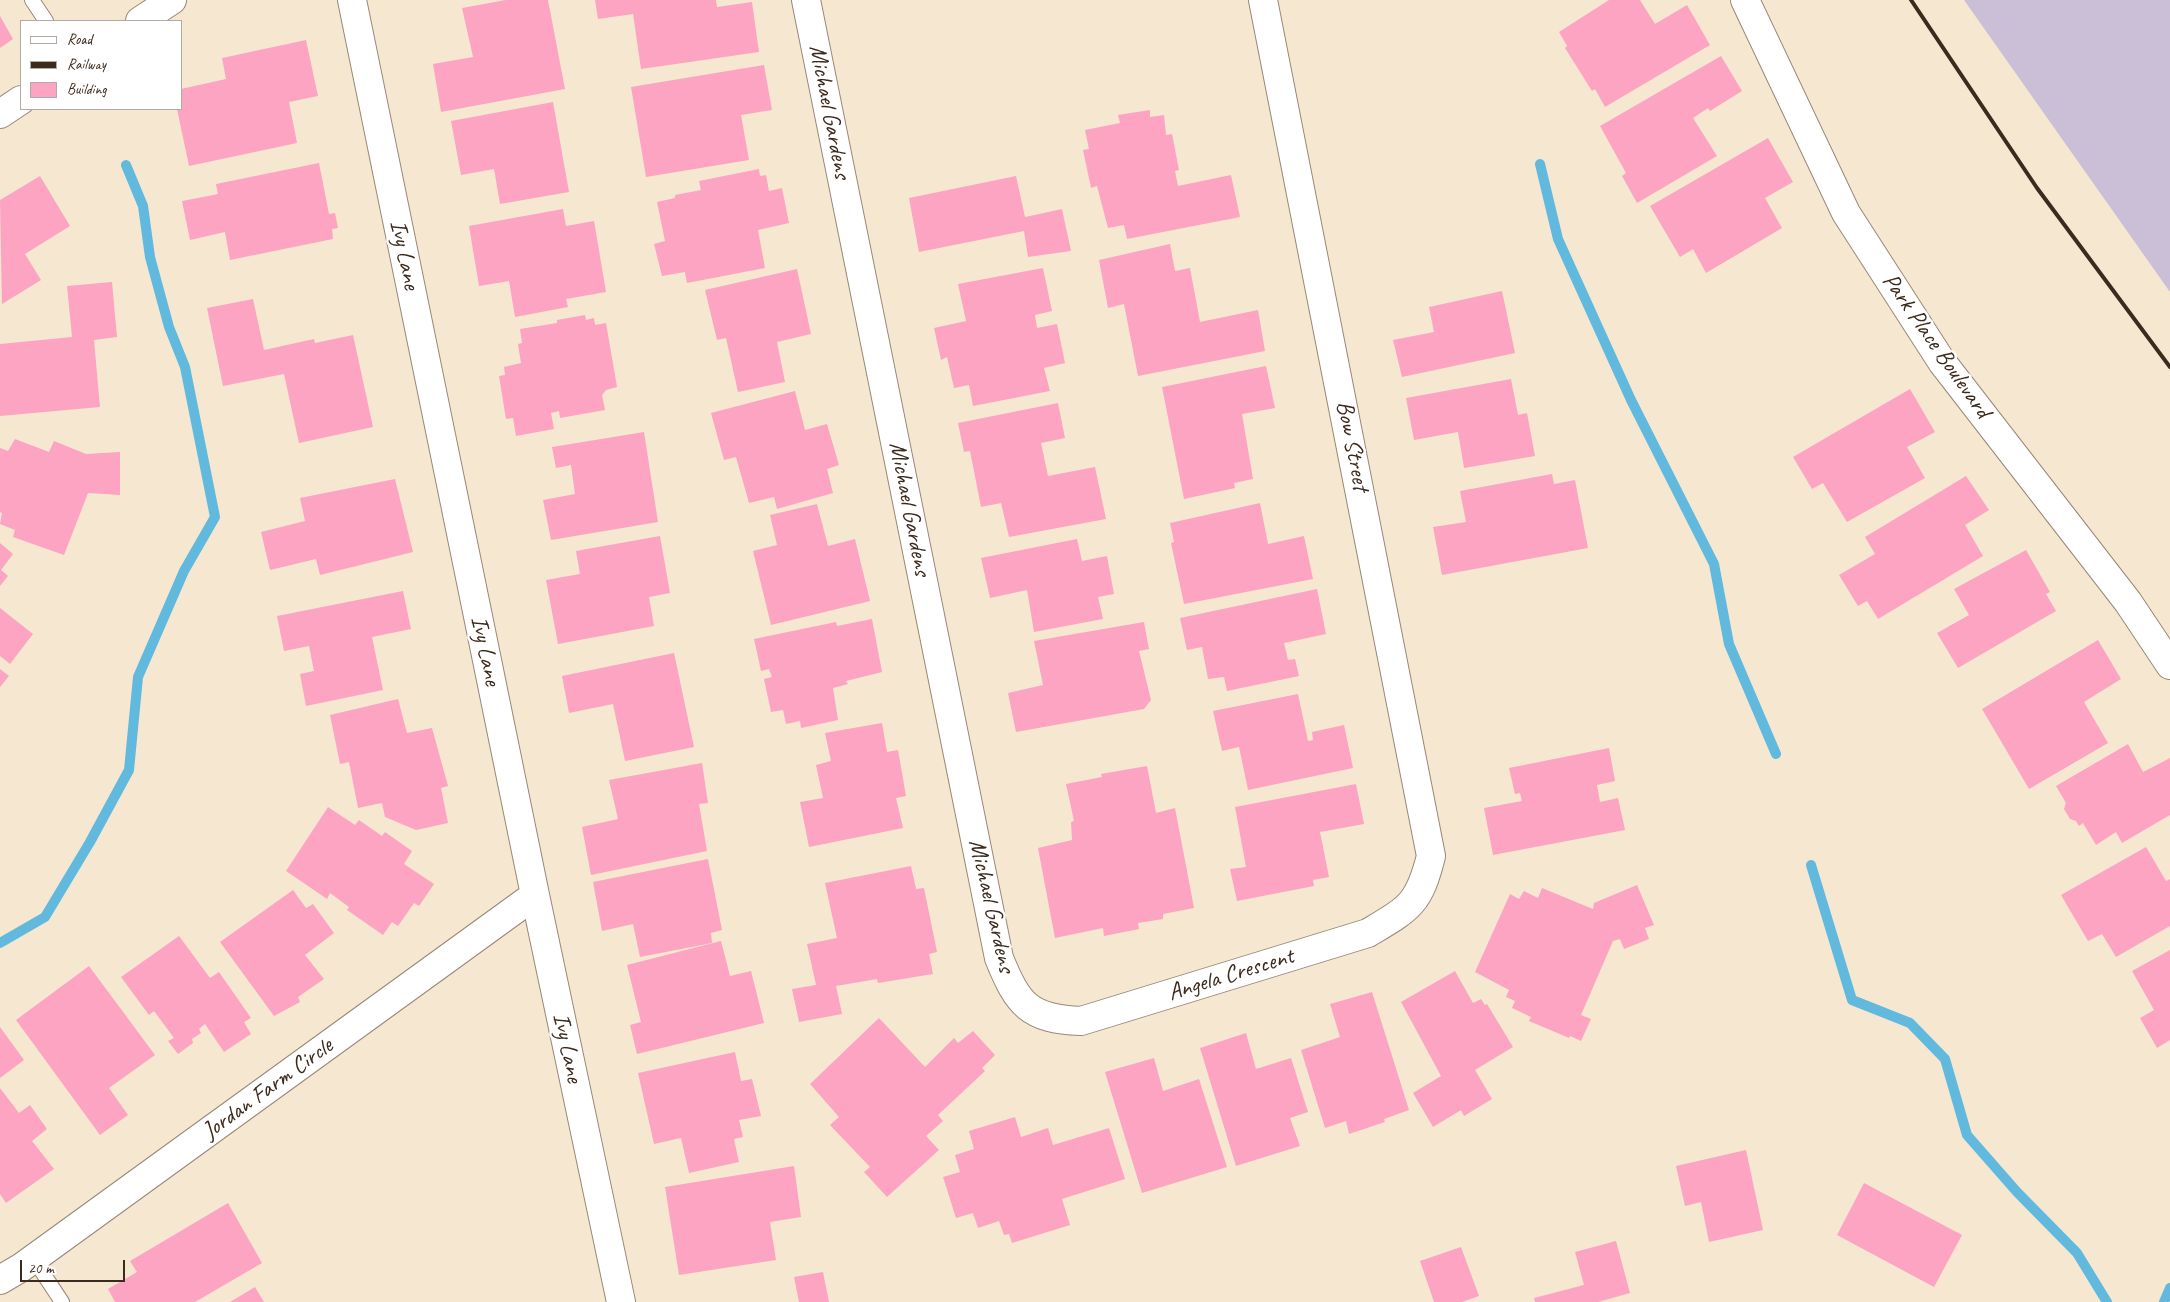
<!DOCTYPE html>
<html>
<head>
<meta charset="utf-8">
<style>
  body { margin:0 }
  #map { position:relative; width:2170px; height:1302px; overflow:hidden; background:#f6e7d1; font-family:Caveat,sans-serif }
  canvas { display:block }
  .legend { position:absolute; left:20px; top:20px; width:162px; height:90px; box-sizing:border-box; background:#fff; border:1px solid #b1aaa5; margin:0; padding:6px 9px; list-style:none; font-size:15px; color:#3b2a1e }
  .legend li { display:flex; align-items:center; gap:10px; height:25px }
  .legend b { width:25px; border:1px solid #b1aaa5 }
  .scale { position:absolute; left:20px; top:1260px; width:105px; height:22px; box-sizing:border-box; border:2px solid #3b2a1e; border-top:0; padding-left:6px; font-size:15px; line-height:18px; white-space:nowrap; color:#3b2a1e; -webkit-text-stroke:4px #fff; paint-order:stroke }
</style>
</head>
<body>
<div id="map">
<canvas width="2170" height="1302"></canvas>
<ul class="legend">
<li><b style="height:6px;background:#fff"></b>Road</li>
<li><b style="height:6px;background:#3b2a1e"></b>Railway</li>
<li><b style="height:14px;background:#fca4c2"></b>Building</li>
</ul>
<div class="scale">20 m</div>
</div>
<script>
const c = document.querySelector('canvas').getContext('2d');
c.lineJoin = 'round';
function fill(path, color) {
  c.fillStyle = color;
  c.fill(path, 'evenodd');
}
function stroke(path, color, width, dash) {
  c.strokeStyle = color;
  c.lineWidth = width;
  c.lineCap = dash ? 'butt' : 'round';
  c.setLineDash(dash || []);
  c.stroke(path);
}
function drawText(font, color, halo, rows, align = 'center') {
  c.font = font + ' Caveat,sans-serif';
  c.lineWidth = 5;
  c.setLineDash([]);
  c.textBaseline = 'middle';
  c.strokeStyle = halo;
  c.fillStyle = color;
  for (const [text, x, y, turn = 0] of rows) {
    c.save();
    c.translate(x, y);
    c.rotate((+turn || 0) * Math.PI / 180);
    c.textAlign = isNaN(turn) ? turn : align;
    if (halo) c.strokeText(text, 0, 0);
    c.fillText(text, 0, 0);
    c.restore();
  }
}
const industrial = new Path2D(`
  M1964 0H2170V292Z`);
const stream = new Path2D(`
  M1540 164 1558 239 1631 400 1714 564 1729 644 1776 754
  M1811 865 1852 1000 1910 1023 1945 1059 1967 1135 2017 1192 2077 1253 2107 1302
  M0 943 45 917 90 842 129 770 138 677 184 571 215 517 185 367 169 327 150 257 143 206 126 165
  M2164 1302 2170 1288`);
const building = new Path2D(`
  M506 0H548L565 89 441 112 433 64 473 57 462 8Z
  M595 0H716L717 7 752 2 759 52 641 69 633 14 598 19Z
  M1609 0H1640L1655 24 1687 5 1710 45 1605 107 1595 89 1592 91 1565 48 1567 46 1559 32Z
  M0 16 13 39 0 48Z
  M306 40 318 96 289 102 297 143 189 166 177 109H181V89L226 79 222 58Z
  M1721 56 1742 91 1710 111 1708 108 1693 118 1717 156 1637 203 1622 176 1626 173 1600 126Z
  M764 65 772 110 741 115 749 160 646 177 631 87Z
  M553 102 569 192 500 204 494 169 461 175 451 121Z
  M1150 110V117L1164 115 1166 135 1172 134 1179 170 1175 171 1178 186 1231 175 1240 217 1127 239 1124 225 1108 228 1097 186 1091 188 1083 150 1089 149 1085 130 1120 123 1118 115Z
  M1768 138 1793 182 1765 198 1782 228 1706 273 1693 249 1680 257 1650 206Z
  M319 163 329 214 335 213 338 228 332 229 333 239 230 260 225 232 190 240 182 201 218 194 216 184Z
  M759 169 760 176 766 175 769 191 782 188 789 223 758 230 765 268 687 283 685 272 662 276 654 244 665 241 657 202 675 198V195L701 190 699 181Z
  M40 176 70 226 25 254 41 280 2 304 0 200Z
  M1016 176 1025 217 1062 209 1071 251 1028 257 1024 231 919 252 909 198Z
  M563 209 566 226 594 221 606 292 566 299 568 307 515 317 509 281 479 286 469 226Z
  M1170 244 1175 271 1190 268 1200 322 1258 310 1265 351 1138 376 1124 304 1108 308 1099 260Z
  M1043 268 1052 311 1035 315 1037 328 1057 324 1065 363 1044 368 1050 391 973 406 969 385 954 388 947 357 941 360 934 328 966 321 958 284Z
  M797 269 811 334 777 342 785 382 738 392 726 338 717 340 705 290Z
  M112 282 117 337 94 340 100 407 0 416V344L72 337 67 286Z
  M1502 291 1515 353 1402 377 1393 340 1434 332 1429 307Z
  M253 299 264 350 314 339 315 343 353 335 373 427 299 443 284 374 223 386 207 308Z
  M585 315 586 320 594 318 595 325 606 323 617 387 606 390 602 395 605 410 560 418 559 411 551 413 554 429 516 436 513 418 506 419 499 376 505 375 504 367 521 363 518 344 522 343 520 329 557 323V320Z
  M1266 366 1275 408 1242 414 1253 479 1234 483 1235 488 1184 499 1162 387Z
  M1511 379 1518 415 1527 413 1535 456 1464 468 1458 432 1414 440 1406 398Z
  M1910 389 1935 432 1907 447 1925 478 1847 522 1823 483 1812 489 1793 457Z
  M795 391 805 430 827 424 839 465 827 469 833 493 777 509 774 497 749 503 736 457 724 460 711 413Z
  M1058 403 1065 438 1041 443 1048 476 1095 467 1106 519 1009 537 1001 503 981 507 970 451 964 452 958 423Z
  M644 432 658 522 551 540 543 500 575 494 571 465 556 468 552 447Z
  M15 439 49 452 54 441 86 454 120 452V495L88 493 64 555 13 537 15 530 0 524 2 513 0 512V448L8 451Z
  M1552 474 1554 484 1575 480 1588 548 1442 575 1433 527 1466 522 1460 491Z
  M1966 476 1989 510 1965 525 1983 556 1878 619 1867 601 1858 606 1839 575 1875 554 1865 537Z
  M395 479 413 552 320 575 316 559 270 570 261 532 305 521 300 498Z
  M1260 503 1268 544 1304 536 1313 579 1184 604 1171 543 1174 542 1170 523Z
  M817 504 828 546 855 539 870 601 771 625 753 551 777 545 770 515Z
  M660 536 670 593 649 597 654 626 558 644 546 580 580 574 576 551Z
  M1077 539 1082 561 1107 556 1114 594 1098 597 1103 619 1034 632 1027 590 990 598 981 558Z
  M0 543 13 554 1 570 8 576 0 586Z
  M2026 550 2050 592 2046 594 2056 611 1958 668 1937 633 1969 615 1954 589Z
  M1317 589 1326 634 1284 643 1288 660 1295 659 1299 676 1227 691 1224 677 1208 679 1202 647 1187 650 1180 618Z
  M403 591 411 629 372 637 383 690 306 706 300 674 314 671 309 646 284 651 277 616Z
  M0 608 33 634 10 664 0 656Z
  M872 619 882 672 846 681 848 684 833 688 838 720 801 728 800 721 786 724 783 710 771 712 764 679 772 677 769 669 761 671 754 639 836 622 837 626Z
  M1144 622 1149 649 1139 651 1151 700 1144 709 1016 732 1008 693 1043 685 1034 641Z
  M2098 640 2121 679 2084 702 2108 743 2029 789 1982 709Z
  M674 653 694 747 625 761 613 704 569 713 562 676Z
  M0 669 9 676 0 687Z
  M1298 694 1308 741 1313 740 1312 732 1344 725 1353 768 1248 790 1239 747 1222 751 1213 711Z
  M398 699 407 733 432 728 448 786 441 788 448 823 416 830 385 817 382 803 358 808 349 762 340 764 330 715Z
  M882 723 887 752 898 750 906 796 896 798 903 828 809 847 800 802 823 798 816 765 831 761 825 733Z
  M2128 744 2143 772 2170 758V815L2122 843 2116 832 2096 845 2083 823 2079 826 2076 821 2070 819 2064 809 2066 803 2056 786Z
  M1609 748 1615 781 1597 785 1600 802 1618 798 1625 830 1493 855 1484 808 1522 801 1520 793 1515 794 1509 768Z
  M702 763 708 803 699 804 707 851 591 875 582 827 618 819 609 780Z
  M1147 766 1156 813 1175 808 1194 908 1163 914V919L1138 923 1139 929 1104 936 1103 928 1055 938 1038 848 1072 840 1071 822 1074 821 1066 784 1102 777 1101 774Z
  M1356 784 1364 824 1320 832 1329 877 1313 880 1314 886 1237 901 1230 869 1246 867 1235 807Z
  M328 807 355 825 359 820 382 836 385 832 412 851 404 864 434 884 419 906 414 903 398 926 392 922 383 935 347 910 349 907 330 893 327 899 286 871Z
  M2146 847 2166 881 2170 879V926L2116 957 2102 934 2088 941 2061 895Z
  M708 859 722 930 711 933 712 943 640 957 633 924 602 931 593 882Z
  M911 866 916 889 924 888 937 952 929 954 933 974 878 983 877 979 836 986 842 1014 799 1022 792 989 816 985 807 944 837 938 825 883Z
  M1637 885 1654 925 1645 928 1649 939 1624 949 1620 939 1613 941 1581 1015 1591 1019 1581 1041 1570 1036 1569 1038 1529 1021 1531 1017 1512 1008 1515 1001 1506 997 1509 990 1475 972 1510 894 1519 899 1524 891 1538 898 1542 888 1593 909 1594 903Z
  M293 890 306 908 313 904 334 933 305 955 324 979 298 997 300 1002 274 1016 220 942Z
  M179 936 210 978 219 972 251 1018 244 1022 251 1034 224 1052 205 1024 199 1029 201 1033 192 1039 193 1043 178 1054 168 1041 174 1038 154 1011 149 1015 121 977Z
  M721 941 730 976 751 971 764 1023 637 1054 630 1025 641 1022 627 965Z
  M2170 950V1040L2157 1048 2140 1018 2154 1010 2132 971Z
  M89 966 155 1055 109 1088 128 1115 100 1135 16 1020Z
  M1455 971 1473 1003 1481 999 1485 1005 1487 1004 1513 1047 1475 1070 1492 1099 1464 1116 1461 1110 1433 1127 1413 1093 1441 1076 1401 1002Z
  M1372 992 1409 1110 1384 1119 1385 1122 1349 1134 1346 1121 1325 1128 1301 1050 1340 1037 1330 1004Z
  M879 1018 925 1067 954 1038 958 1043 973 1031 995 1055 982 1068 985 1071 938 1115 943 1121 926 1136 939 1150 887 1197 864 1172 870 1167 830 1125 839 1117 810 1084Z
  M0 1027 24 1060 0 1078Z
  M1246 1033 1256 1069 1291 1058 1308 1112 1290 1118 1300 1146 1236 1166 1200 1048Z
  M735 1052 741 1081 752 1079 761 1116 739 1120 743 1137 734 1139 739 1162 689 1173 681 1138 654 1144 638 1073Z
  M1154 1058 1163 1091 1199 1079 1227 1167 1142 1193 1105 1072Z
  M0 1088 19 1113 30 1105 47 1129 32 1141 54 1169 6 1203 0 1194Z
  M1015 1117 1021 1137 1048 1128 1053 1145 1109 1128 1125 1179 1062 1199 1070 1225 1012 1243 1009 1234 1004 1235 999 1221 978 1228 973 1213 956 1218 943 1177 960 1172 955 1155 974 1149 969 1131Z
  M1746 1150 1763 1230 1709 1242 1701 1202 1685 1206 1676 1166Z
  M794 1166 801 1217 770 1222 776 1260 679 1275 665 1187Z
  M1864 1183 1962 1235 1934 1287 1837 1235Z
  M228 1203 262 1263 195 1302H115L108 1289 137 1272 130 1261Z
  M1616 1241 1630 1293 1598 1302H1535L1534 1298 1584 1285 1575 1252Z
  M1461 1247 1479 1296 1462 1302H1434L1420 1261Z
  M823 1272 829 1302H799L794 1277Z
  M255 1287 264 1302H230Z`);
const service = new Path2D(`
  M32 0 46 21
  M33 1258 62 1302`);
const minor = new Path2D(`
  M352 0 535 895 621 1302
  M806 0 999 958C1018 1005 1029 1019 1081 1021L1368 933C1410 908 1419 904 1431 856L1263 0
  M1745 0 1846 213 1942 362 2128 602 2170 665
  M140 21 172 0
  M0 114 21 100
  M0 1280 22 1267 535 895`);
const rail = new Path2D(`
  M1911 0 2037 188 2170 367`);
const streetNames = [
  ["Michael Gardens",829,112,79],
  ["Ivy Lane",404,255,78],
  ["Park Place Boulevard",1936,346,55],
  ["Bow Street",1352,446,79],
  ["Michael Gardens",909,509,79],
  ["Ivy Lane",485,651,78],
  ["Michael Gardens",991,906,77],
  ["Angela Crescent",1231,975,-17],
  ["Ivy Lane",567,1048,78],
  ["Jordan Farm Circle",268,1089,-36]
];
fill(industrial, '#cabfd6');
stroke(stream, '#61b9de', 10);
fill(building, '#fca4c2');
stroke(service, '#988878', 16);
stroke(minor, '#988878', 30);
stroke(service, '#fff', 14);
stroke(minor, '#fff', 28);
stroke(rail, '#3b2a1e', 4);
drawText('24px', '#3b2a1e', '#fff', streetNames);
</script>
</body>
</html>
